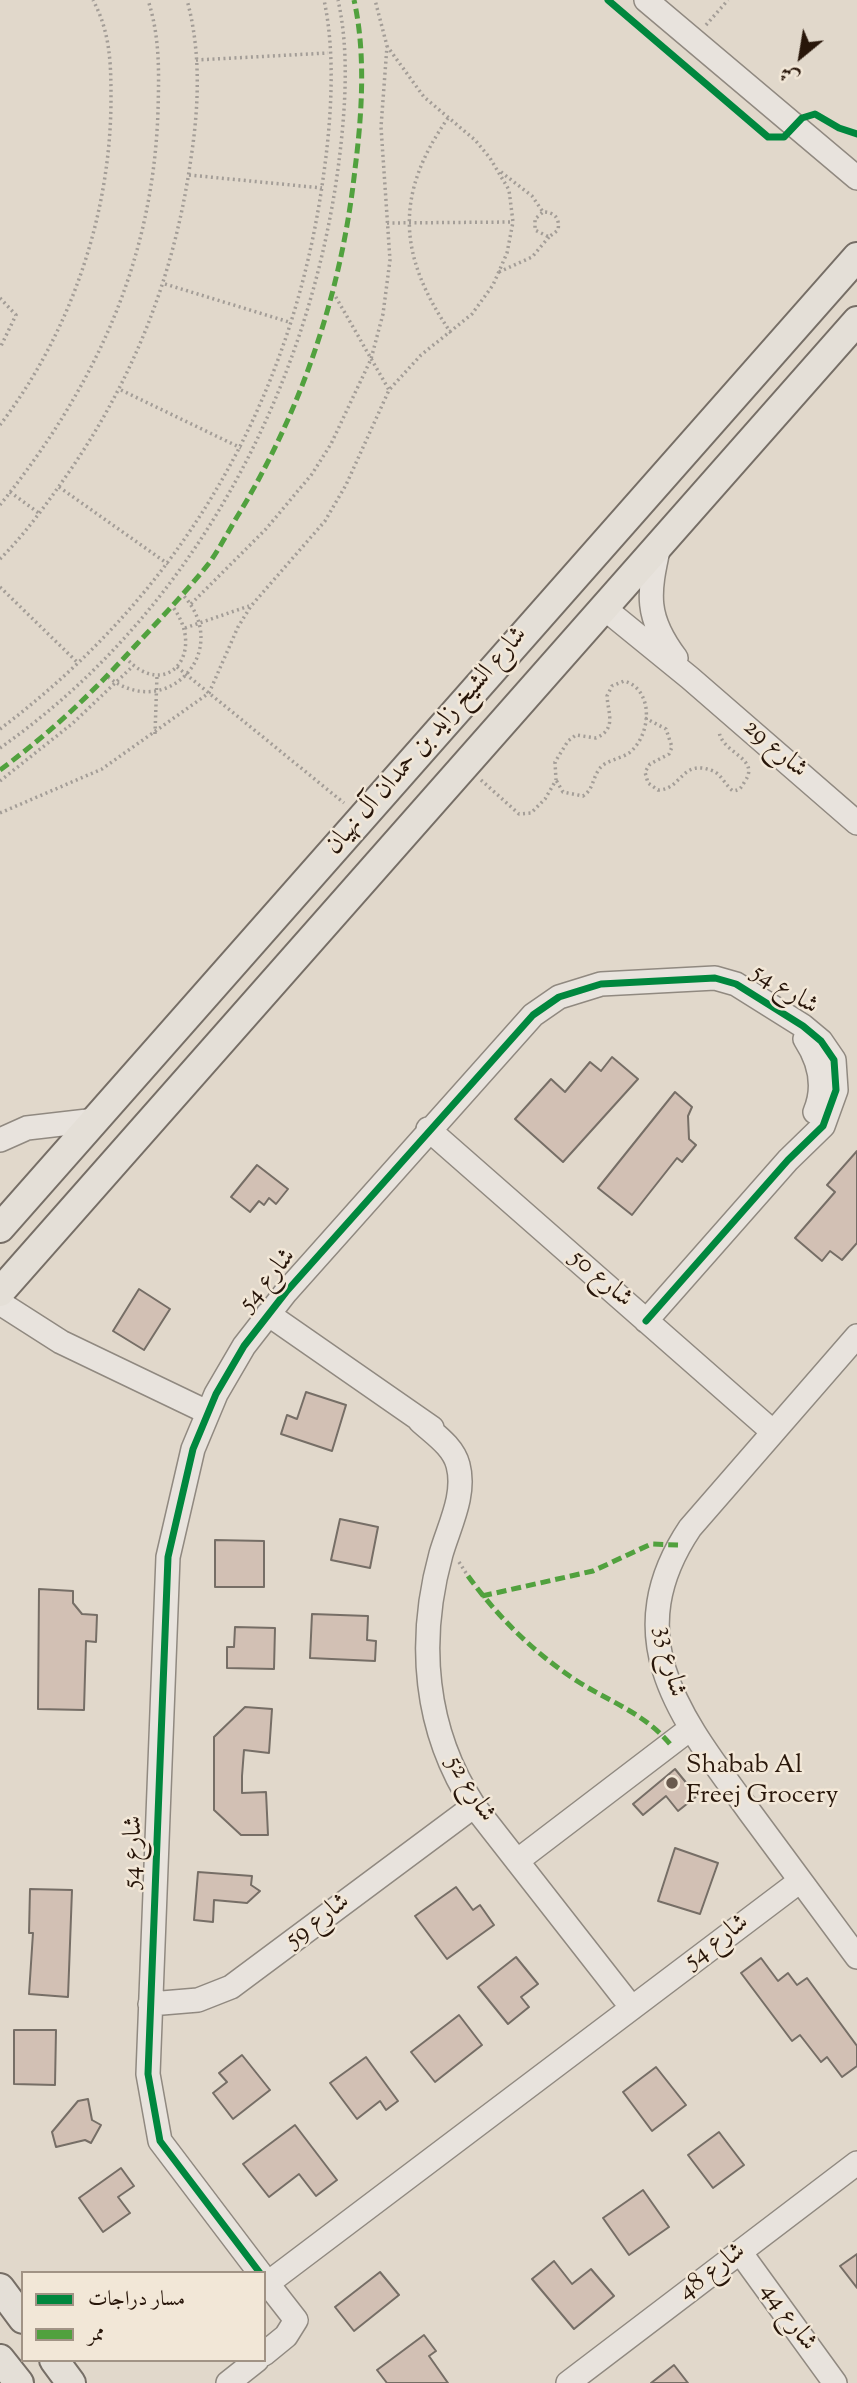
<!DOCTYPE html>
<html>
<head>
<meta charset="utf-8">
<style>
  body { margin:0 }
  #map { position:relative; width:857px; height:2383px; overflow:hidden; background:#e1d8cb; font-family:"Sorts Mill Goudy",Amiri,serif }
  canvas { display:block }
  .legend { position:absolute; left:21px; top:2271px; width:245px; height:91px; box-sizing:border-box; background:#f2e7d7; border:2px solid #a19385; margin:0; padding:9px 12px; list-style:none; font-size:21px; color:#28160a }
  .legend li { display:flex; align-items:center; gap:14px; height:35px }
  .legend b { width:35px; border:2px solid #a19385 }
  .north { position:absolute; left:766px; top:21px; width:70px; height:70px; -webkit-text-stroke:5px #f2e7d7; paint-order:stroke; rotate:210deg; font-size:19px; font-weight:700; line-height:28px; text-align:center; color:#28160a }
  .north::after { content:''; display:block; margin:auto; width:24px; height:32px; background:#28160a; clip-path:polygon(50% 0,100% 100%,50% 72%,0 100%) }
</style>
</head>
<body>
<div id="map">
<canvas width="857" height="2383"></canvas>
<ul class="legend">
<li><b style="height:9px;background:#00873e"></b>مسار دراجات</li>
<li><b style="height:9px;background:#51a13e"></b>ممر</li>
</ul>
<div class="north">ش</div>
</div>
<script>
const c = document.querySelector('canvas').getContext('2d');
c.lineJoin = 'round';
function fill(path, color) {
  c.fillStyle = color;
  c.fill(path, 'evenodd');
}
function stroke(path, color, width, dash) {
  c.strokeStyle = color;
  c.lineWidth = width;
  c.lineCap = dash ? 'butt' : 'round';
  c.setLineDash(dash || []);
  c.stroke(path);
}
function drawText(font, color, halo, rows, align = 'center') {
  c.font = font + ' "Sorts Mill Goudy",Amiri,serif';
  c.lineWidth = 5;
  c.setLineDash([]);
  c.textBaseline = 'middle';
  c.strokeStyle = halo;
  c.fillStyle = color;
  for (const [text, x, y, turn = 0] of rows) {
    c.save();
    c.translate(x, y);
    c.rotate((+turn || 0) * Math.PI / 180);
    c.textAlign = isNaN(turn) ? turn : align;
    if (halo) c.strokeText(text, 0, 0);
    c.fillText(text, 0, 0);
    c.restore();
  }
}
const building = new Path2D(`
  M612 1057 638 1079 563 1162 515 1119 551 1079 565 1092 590 1062 601 1071Z
  M675 1092 692 1107 688 1116 689 1139 696 1145 682 1162 677 1158 632 1215 598 1188Z
  M857 1151V1243L842 1260 830 1251 822 1261 795 1238 835 1192 827 1185Z
  M257 1165 288 1189 276 1204 269 1198 264 1205 259 1201 250 1212 231 1197Z
  M139 1289 170 1309 144 1350 113 1331Z
  M306 1392 346 1405 332 1451 281 1434 287 1415 297 1419Z
  M340 1519 378 1527 370 1568 331 1560Z
  M215 1540 264 1541V1587H215Z
  M39 1589 73 1591V1603L82 1614 97 1615 96 1642 86 1641 84 1710 38 1709Z
  M312 1614 368 1616 367 1640 376 1641 375 1661 310 1658Z
  M235 1627 275 1628 274 1669 227 1668V1647H234Z
  M245 1707 272 1709 269 1753 244 1750 242 1776V1793L266 1792 268 1835H241L214 1810V1737Z
  M675 1769 697 1796 678 1811 666 1796 643 1815 633 1804Z
  M675 1848 718 1863 700 1914 658 1901Z
  M198 1872 252 1876 251 1885 260 1891 247 1903 214 1900 213 1922 194 1920Z
  M456 1887 473 1910 480 1905 494 1925 447 1959 415 1916Z
  M30 1889 72 1890 68 1997 29 1994 33 1933H29Z
  M516 1957 538 1984 521 1997 529 2007 508 2024 478 1987Z
  M761 1958 778 1981 788 1973 797 1985 807 1978 857 2046V2066L842 2077 827 2057 821 2062 800 2035 792 2041 741 1973Z
  M459 2015 482 2045 435 2082 411 2052Z
  M14 2030H56L55 2085 14 2084Z
  M242 2055 270 2090 233 2119 213 2093 227 2082 219 2073Z
  M366 2057 398 2101 386 2110 380 2101 357 2119 330 2083Z
  M656 2067 686 2105 652 2131 623 2092Z
  M88 2099 92 2120 101 2125 91 2143 85 2140 56 2147 52 2132 78 2101Z
  M295 2125 337 2180 316 2196 299 2174 269 2197 243 2164Z
  M719 2132 744 2165 713 2188 688 2155Z
  M121 2168 134 2186 118 2197 130 2213 103 2232 79 2198Z
  M643 2190 669 2227 629 2255 603 2218Z
  M857 2254V2288L840 2266Z
  M554 2261 572 2284 591 2269 614 2296 574 2329 532 2279Z
  M380 2272 399 2295 354 2331 335 2307Z
  M424 2335 436 2351 429 2356 448 2383H387L377 2370Z
  M674 2365 688 2383H651Z`);
const path = new Path2D(`
  M706 25 728 0
  M196 60 328 53
  M448 118C394 195 398 256 451 333
  M501 172 532 196 543 212C555 212 560 219 558 230L549 237 535 230V219L543 212
  M189 175 322 188
  M387 223 513 222
  M499 272 532 257 549 237
  M165 284 289 322
  M333 292 389 390
  M0 298 16 315 0 348
  M121 390 241 448
  M0 425C71 332 111 214 111 98 111 62 110 32 93 0
  M59 487 168 564
  M10 492 40 514
  M0 505C94 388 153 263 158 111 159 72 160 37 148 0
  M0 559C26 533 48 502 69 472 135 376 175 273 191 158 199 106 201 51 187 0
  M0 587 78 663
  M191 604 266 529 312 474 331 444 371 359 383 314 390 260 381 127 387 46 375 0
  M185 628 249 606
  M125 657C166 703 208 652 172 606
  M177 667 344 803
  M108 677C166 723 234 651 183 595
  M645 718 666 729 672 747 669 754 650 764 645 772 648 783 658 790C682 790 681 758 713 771 721 774 726 786 733 791 740 790 741 788 745 781 761 758 721 753 719 731
  M0 729C181 593 292 403 323 179 331 124 336 55 324 0
  M155 734 157 675
  M0 748C190 615 307 396 338 169 345 115 350 53 338 0
  M481 780 519 814 531 813 545 799 556 780 555 762 568 741 576 735 596 738C617 729 608 713 607 696L612 686 624 681C654 689 652 735 629 753 620 759 607 760 600 768 592 778 594 789 583 796L563 792 556 780
  M0 781 73 723 133 666
  M0 813 102 769 209 693 238 627 251 606 325 521 346 485 389 390 421 355 472 314 493 285 507 253 513 222 509 190 490 158 475 140 424 97 387 46
  M459 1562 468 1576`);
const minor = new Path2D(`
  M646 0 857 178
  M659 546C648 594 645 617 676 658
  M604 608 690 678 857 823
  M805 1039C820 1062 826 1086 815 1112
  M428 1129 772 1431
  M0 1140 27 1128 96 1120
  M0 1303 61 1342 207 1412
  M268 1314 432 1428
  M857 1336 690 1528C615 1640 683 1720 749 1811 785 1860 821 1908 857 1957
  M420 1421C434 1434 453 1446 458 1465 466 1495 449 1526 441 1554 417 1641 424 1730 474 1806L632 2008
  M517 1861 690 1729
  M150 2004 198 2000 231 1987 474 1806
  M740 2252 835 2383
  M260 2273 160 2141 148 2074 168 1557 193 1449 216 1394 244 1346 286 1292 533 1015 559 997 601 984 715 978 736 984 803 1026 821 1041 834 1060 836 1090 823 1126 788 1160 646 1321
  M264 2279 296 2320 286 2336 264 2354
  M268 2283 800 1881
  M228 2383 257 2360
  M568 2383 857 2163`);
const major = new Path2D(`
  M0 1228 857 257
  M0 1292 857 321
  M0 2288 23 2319
  M0 2359 19 2383
  M54 2360 71 2383`);
const quiet = new Path2D(`
  M0 770C54 730 91 694 136 645 161 618 187 591 210 562 221 546 230 528 240 512 303 407 342 290 355 169 362 115 366 53 354 0
  M468 1576C498 1617 534 1653 577 1681 610 1702 644 1713 670 1744
  M482 1596 593 1571 651 1544 678 1545`);
const cycleway = new Path2D(`
  M608 0 768 137H784L802 118 815 114 839 128 857 134
  M260 2273 160 2141 148 2074 168 1557 193 1449 216 1394 244 1346 286 1292 533 1015 559 997 601 984 715 978 736 984 803 1026 821 1041 834 1060 836 1090 823 1126 788 1160 646 1321`);
const markers = [
  [672,1783,7,"#695a4e"]
];
const streetNames = [
  ["شارع الشيخ زايد بن حمدان آل نهيان",428,742,-49],
  ["شارع 29",774,750,41],
  ["شارع 54",784,991,32],
  ["شارع 50",600,1280,41],
  ["شارع 54",269,1281,-50],
  ["شارع 33",668,1662,78],
  ["شارع 52",469,1790,59],
  ["شارع 54",135,1852,-88],
  ["شارع 59",319,1922,-37],
  ["شارع 54",718,1943,-37],
  ["شارع 48",713,2273,-37],
  ["شارع 44",787,2318,54]
];
const poiNames = [
  ["Shabab Al",686,1768],
  ["Freej Grocery",686,1798]
];
fill(building, '#d2c0b4');
stroke(building, '#766e66', 2);
stroke(minor, '#908980', 26);
stroke(major, '#766e66', 32);
stroke(path, '#a39d97', 3.5, [2, 3.5]);
stroke(minor, '#e8e3dd', 23);
stroke(major, '#e4dfd7', 28);
stroke(quiet, '#51a13e', 5, [10, 5]);
stroke(cycleway, '#00873e', 7);
for (const [x, y, r, color] of markers) {
  const dot = new Path2D();
  dot.arc(x, y, r, 0, 2 * Math.PI);
  c.fillStyle = color;
  c.fill(dot);
  stroke(dot, '#f2e7d7', 2.5);
}
drawText('26px', '#28160a', '#f2e7d7', streetNames);
drawText('26px', '#28160a', '#f2e7d7', poiNames, 'left');
</script>
</body>
</html>
